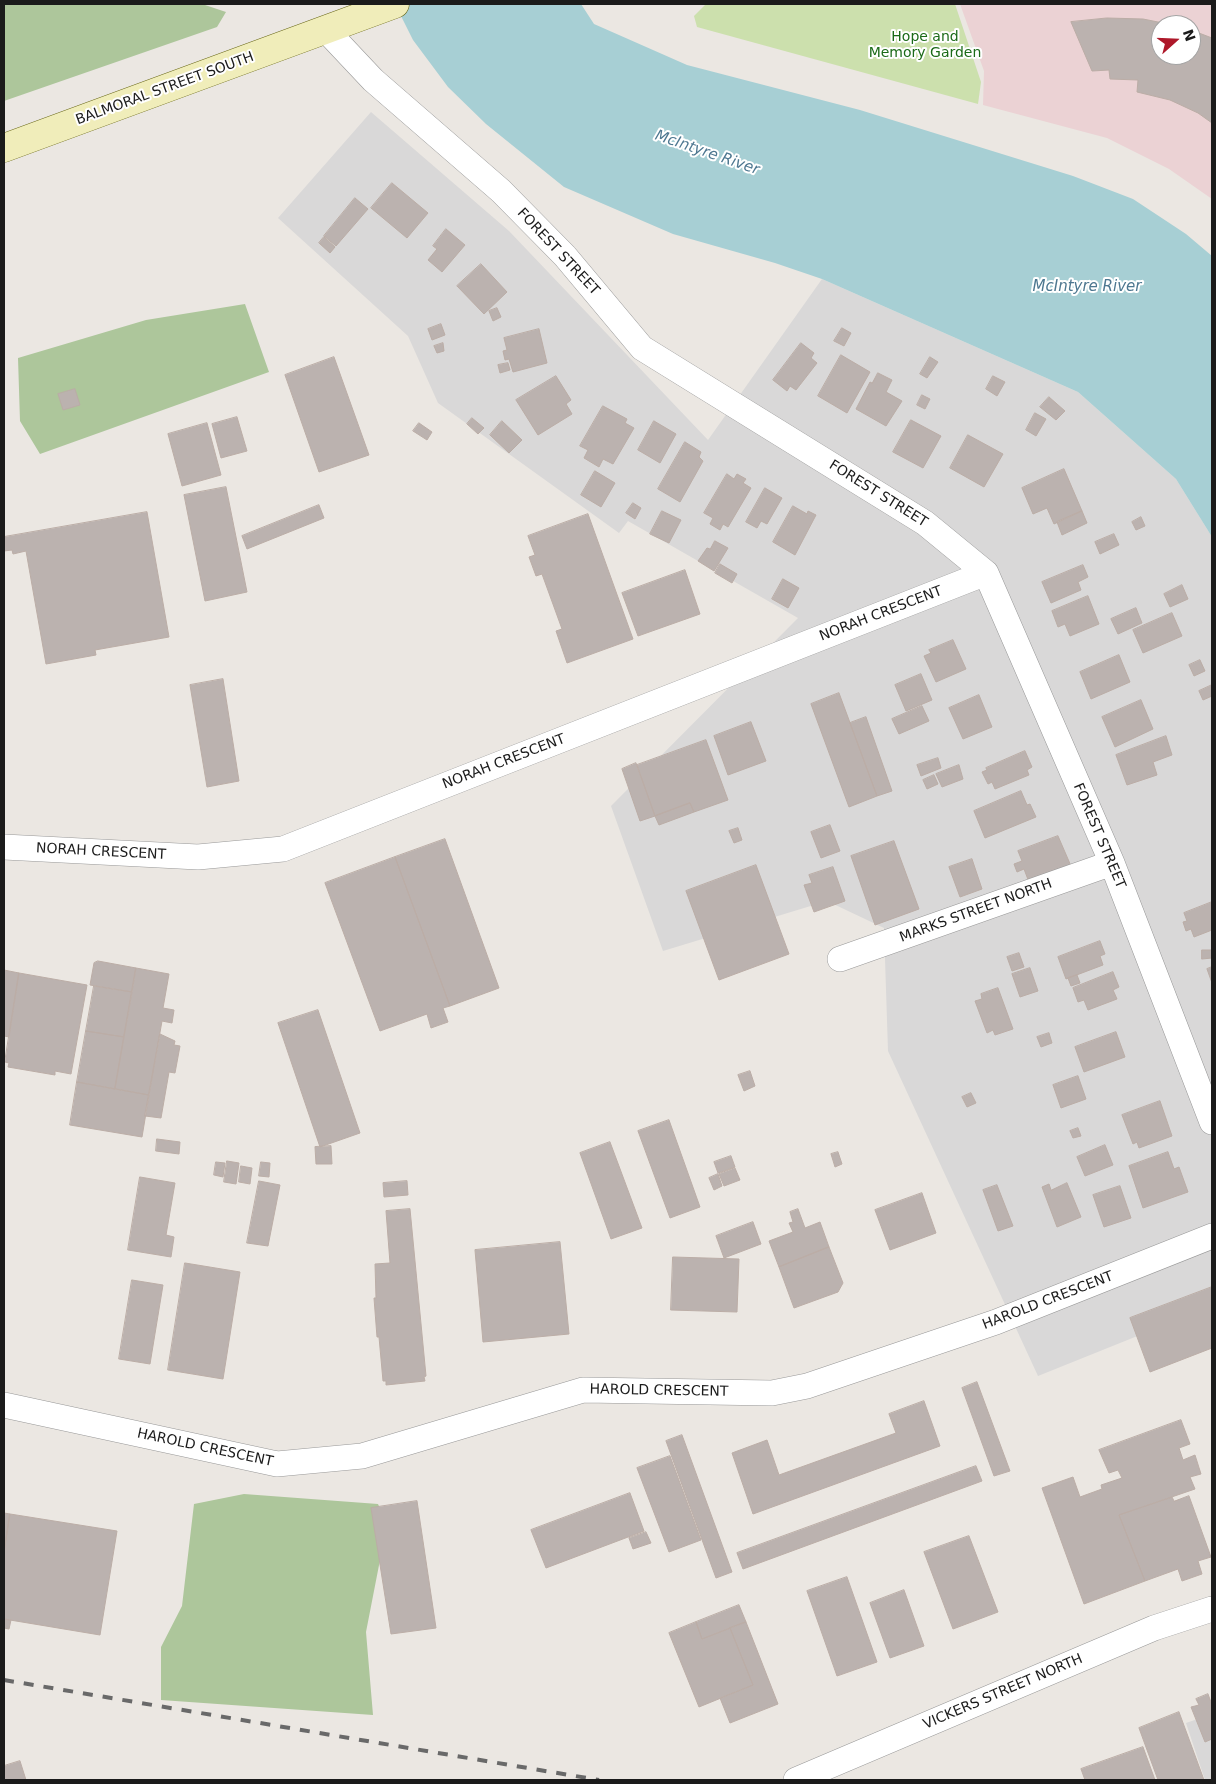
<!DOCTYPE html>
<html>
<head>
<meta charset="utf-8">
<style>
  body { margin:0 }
  #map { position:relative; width:1216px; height:1784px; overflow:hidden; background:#ebe7e2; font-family:"DejaVu Sans",sans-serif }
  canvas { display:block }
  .frame { position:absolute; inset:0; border:5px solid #1b1b1b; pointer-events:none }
  .north { position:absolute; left:1151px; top:15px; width:50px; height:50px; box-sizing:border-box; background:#fff; border:1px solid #a4a4a4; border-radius:50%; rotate:70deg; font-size:14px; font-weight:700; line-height:20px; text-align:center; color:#1b1b1b }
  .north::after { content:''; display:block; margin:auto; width:18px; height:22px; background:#ae182a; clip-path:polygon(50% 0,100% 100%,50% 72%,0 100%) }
</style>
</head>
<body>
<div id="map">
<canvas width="1216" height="1784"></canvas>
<div class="frame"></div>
<div class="north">N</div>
</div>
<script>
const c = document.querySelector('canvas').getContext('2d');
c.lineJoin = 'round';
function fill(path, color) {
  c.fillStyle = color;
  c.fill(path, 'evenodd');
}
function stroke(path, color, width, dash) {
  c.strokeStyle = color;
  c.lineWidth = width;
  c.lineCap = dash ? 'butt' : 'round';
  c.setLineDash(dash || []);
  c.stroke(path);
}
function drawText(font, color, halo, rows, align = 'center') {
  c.font = font + ' "DejaVu Sans",sans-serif';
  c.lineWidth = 4;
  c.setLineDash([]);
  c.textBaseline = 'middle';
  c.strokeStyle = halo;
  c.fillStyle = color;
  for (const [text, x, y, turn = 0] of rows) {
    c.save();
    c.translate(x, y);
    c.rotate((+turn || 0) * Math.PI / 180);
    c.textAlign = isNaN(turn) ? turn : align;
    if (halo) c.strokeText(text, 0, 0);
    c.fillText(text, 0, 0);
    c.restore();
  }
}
const residential = new Path2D(`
  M371 112 509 231 708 440 822 279 1078 392 1176 479 1212 537V1306L1038 1376 888 1051 884 928 827 901 663 951 611 806 798 618 628 521 619 533 438 403 408 336 278 218Z
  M1212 1714V1780H1205L1186 1723Z`);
const commercial = new Path2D(`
  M960 4H1212V199L1169 169 1107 138 983 105 984 71ZM1161 25H1191V55H1161Z`);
const grass = new Path2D(`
  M706 4H955L981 82 978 104 697 27 694 16Z`);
const forest = new Path2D(`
  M4 4H202L226 12 217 27 4 101Z
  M245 304 269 372 40 454 20 421 18 358 146 320Z
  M244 1494 378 1504 387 1524 366 1632 373 1715 161 1700V1647L182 1606 194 1504Z`);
const water = new Path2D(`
  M395 4H581L594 24 687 65 860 110 1073 176 1133 199 1186 234 1212 256V537L1176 479 1078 392 822 279 775 263 673 234 564 187 486 124 448 87 413 40Z`);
const building = new Path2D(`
  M1107 18 1143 19 1173 25H1161V55H1191V30L1212 38V123L1198 113 1170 100 1137 92 1138 80 1110 79 1109 70 1092 71 1071 22Z
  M392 183 428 213 407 238 371 208Z
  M355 198 368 209 336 246 324 236Z
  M446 229 465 245 442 272 428 260 437 249 433 246Z
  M324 237 335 247 330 253 319 243Z
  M481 264 507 292 484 314 457 286Z
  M497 308 501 317 493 321 489 311Z
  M441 324 445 335 432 340 428 329Z
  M842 328 851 333 844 346 834 341Z
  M539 329 547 363 513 372 509 359 505 360 503 351 507 350 504 338Z
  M443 343 444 351 437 353 434 346Z
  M801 343 814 353 811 358 817 363 796 390 790 386 787 391 773 380Z
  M841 355 870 372 847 413 818 396Z
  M334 357 369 455 319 472 285 375Z
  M930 357 938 362 927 378 920 374Z
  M508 363 510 370 500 373 498 365Z
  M878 373 892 380 886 392 902 401 886 426 856 409 870 382 872 383Z
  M556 376 571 400 566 404 572 414 538 435 516 400Z
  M993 376 1005 382 997 396 986 389Z
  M75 389 80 405 63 410 58 394Z
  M922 395 930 399 925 409 917 405Z
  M1049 397 1065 411 1056 420 1040 407Z
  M603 406 627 419 625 423 634 428 613 464 603 459 599 467 584 458 588 450 580 446Z
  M1035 413 1046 419 1036 436 1026 430Z
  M237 417 247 451 221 458 212 424Z
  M472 418 484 428 478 434 467 424Z
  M911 420 941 436 923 468 893 452Z
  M502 421 522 440 509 453 490 435Z
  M654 421 676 434 660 463 638 450Z
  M207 423 221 475 182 486 168 434Z
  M419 423 432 432 427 440 413 431Z
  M968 435 1003 454 984 487 950 468Z
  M685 442 701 452 699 457 703 461 680 502 658 489Z
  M1064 469 1082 511 1054 524 1047 508 1033 514 1022 488Z
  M595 471 615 483 601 507 581 495Z
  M727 474 734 479 737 474 746 479 743 483 751 488 728 527 723 524 720 530 710 524 713 518 704 513Z
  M226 487 247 592 205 601 184 495Z
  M765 488 782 498 767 524 761 521 757 528 746 522Z
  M633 503 641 508 635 519 626 513Z
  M319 505 324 518 247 549 242 536Z
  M793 506 807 514 808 511 816 515 795 555 773 542Z
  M662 511 681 520 669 543 650 534Z
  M1082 511 1087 523 1062 535 1057 522Z
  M147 512 169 637 95 650 96 655 46 664 26 551 13 554 12 550 4 551V537Z
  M588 514 633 639 567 663 556 631 562 629 542 574 536 576 529 557 535 555 528 536Z
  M1141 517 1145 526 1136 530 1132 522Z
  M1114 534 1119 545 1100 554 1095 542Z
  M715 541 728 548 714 571 698 561 707 548 710 549Z
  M720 564 737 574 732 583 715 573Z
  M1083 565 1088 577 1078 582 1081 590 1051 603 1042 582Z
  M685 570 700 614 638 636 622 593Z
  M783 579 799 588 788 608 772 599Z
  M1182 585 1188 599 1170 607 1164 594Z
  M1088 596 1099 624 1070 636 1065 624 1058 627 1052 611Z
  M1136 608 1142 623 1118 634 1111 619Z
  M1172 613 1182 636 1143 653 1133 630Z
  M953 640 966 669 936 682 924 656 931 653 929 650Z
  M1119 655 1130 682 1091 699 1080 672Z
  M1200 660 1205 671 1194 676 1189 665Z
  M921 674 932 700 906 711 895 685Z
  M223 679 239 781 207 787 190 685Z
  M1212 685V696L1203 700 1199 691Z
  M839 693 877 796 849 807 811 704Z
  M979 695 992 727 963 739 949 708Z
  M1141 700 1153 729 1115 747 1102 717Z
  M922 706 929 721 899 734 892 719Z
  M866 717 892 791 877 796 850 723Z
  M751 722 766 761 728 775 714 736Z
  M1166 736 1172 755 1153 762 1157 775 1127 785 1116 755Z
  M706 740 728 800 694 812 690 803 655 816 637 765Z
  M1025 751 1032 767 1027 770 1029 775 995 789 992 782 988 784 982 772 987 770 986 768Z
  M938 758 941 768 921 776 917 765Z
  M636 763 655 816 640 821 622 769Z
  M959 765 963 779 942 787 936 774Z
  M934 775 938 784 927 789 923 780Z
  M1021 791 1027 805 1030 804 1036 817 985 838 974 811Z
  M690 803 694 812 659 825 655 816Z
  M830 825 840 851 821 858 811 832Z
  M738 828 742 840 734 843 729 831Z
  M1058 836 1074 873 1032 890 1024 869 1017 872 1014 864 1022 861 1018 851Z
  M445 839 499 988 450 1006 395 857Z
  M894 841 919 909 875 925 851 856Z
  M395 857 450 1006 443 1008 448 1022 431 1028 427 1014 380 1031 325 883Z
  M972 859 982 889 960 897 949 867Z
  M756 865 789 954 719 980 686 891Z
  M833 867 845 901 814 912 804 885 812 883 809 875Z
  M1212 902V930L1194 937 1191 929 1186 931 1183 922 1187 921 1184 913Z
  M1100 941 1105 954 1100 956 1103 965 1066 979 1058 957Z
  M1202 950H1212V958L1202 959Z
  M1019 953 1024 967 1012 971 1007 957Z
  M98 961 136 968 132 992 90 985 94 963Z
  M1212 967V983L1207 969Z
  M136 968 169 974 163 1008 174 1010 172 1023 162 1021 149 1095 115 1089Z
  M1030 968 1038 991 1020 997 1012 974Z
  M4 970 19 973 9 1037 4 1036Z
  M1113 972 1119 987 1113 990 1117 999 1088 1010 1084 1000 1078 1002 1073 988Z
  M19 973 87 985 71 1074 55 1071V1075L8 1067 9 1063 5 1062Z
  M1077 975 1080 983 1071 986 1068 978Z
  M94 986 132 992 124 1037 86 1031Z
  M998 988 1013 1029 995 1035 993 1030 987 1033 975 1001 982 999 981 994Z
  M318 1010 360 1133 320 1147 278 1023Z
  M86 1031 124 1037 115 1089 77 1082Z
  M1116 1032 1125 1057 1084 1072 1075 1047Z
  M1049 1033 1052 1043 1041 1047 1037 1037Z
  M160 1034 175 1041 174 1045 180 1046 175 1073 169 1072 161 1118 145 1116Z
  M750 1071 755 1086 744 1091 738 1075Z
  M1078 1076 1086 1099 1061 1108 1053 1085Z
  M77 1082 149 1095 142 1137 70 1125Z
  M971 1093 976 1103 967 1107 962 1097Z
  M1160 1101 1172 1136 1139 1148 1137 1142 1133 1144 1122 1115Z
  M669 1120 700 1207 670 1218 638 1131Z
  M1078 1128 1081 1136 1073 1138 1070 1131Z
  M157 1139 180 1142 179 1154 156 1151Z
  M610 1142 642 1228 611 1239 580 1153Z
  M1105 1145 1113 1165 1085 1176 1077 1157Z
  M331 1146 332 1164H316L315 1147Z
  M838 1152 842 1164 835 1167 831 1154Z
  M1168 1152 1174 1169 1179 1167 1188 1192 1143 1208 1129 1166Z
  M731 1156 735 1167 718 1173 714 1162Z
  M227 1161 239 1163 236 1184 224 1182Z
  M216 1162 225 1163 223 1177 214 1175Z
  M261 1162 270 1163 269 1177 259 1176Z
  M241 1166 252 1168 250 1184 239 1182Z
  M735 1168 740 1180 724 1186 719 1174Z
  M718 1174 722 1186 714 1190 709 1178Z
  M140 1177 175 1183 166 1235 174 1237 171 1257 128 1250Z
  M259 1181 280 1185 268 1246 247 1243Z
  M407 1181 408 1195 384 1197 383 1183Z
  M1067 1183 1081 1217 1057 1227 1042 1187 1049 1184 1051 1190Z
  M997 1185 1013 1226 998 1231 983 1190Z
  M1120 1186 1131 1218 1104 1227 1093 1195Z
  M922 1193 936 1233 890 1250 875 1210Z
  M410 1209 426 1376 424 1377 425 1381 386 1385V1381H383L379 1337H377L374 1298H376L375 1264 390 1263 386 1211Z
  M798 1209 805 1228 820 1222 829 1247 779 1267 769 1241 793 1232 789 1223 793 1222 790 1212Z
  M753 1222 761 1244 724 1258 716 1236Z
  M560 1242 569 1334 483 1342 475 1250Z
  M829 1247 843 1283 838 1292 794 1308 779 1267Z
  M673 1257 739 1259 737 1312 671 1310Z
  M185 1263 240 1272 223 1379 168 1370Z
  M132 1280 163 1285 150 1364 119 1359Z
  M1212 1287V1348L1150 1372 1130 1318Z
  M977 1382 1010 1471 994 1476 962 1388Z
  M924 1401 940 1446 753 1514 732 1453 767 1440 779 1475 896 1433 889 1414Z
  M1181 1420 1190 1444 1179 1448 1183 1460 1195 1455 1201 1474 1190 1477 1195 1489 1119 1515 1145 1581 1084 1604 1042 1488 1073 1477 1080 1497 1102 1489 1101 1485 1122 1478 1118 1470 1109 1473 1099 1450Z
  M682 1435 732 1572 716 1578 666 1441Z
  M670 1456 701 1540 669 1552 637 1468Z
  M976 1466 982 1481 743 1569 737 1553Z
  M630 1493 644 1531 546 1568 531 1530Z
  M1189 1496 1211 1557 1198 1561 1202 1574 1182 1581 1178 1569 1145 1581 1119 1515 1172 1497 1174 1501Z
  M417 1501 436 1628 391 1634 371 1508Z
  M4 1513 10 1514 4 1552Z
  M10 1514 117 1531 100 1635 4 1619V1552Z
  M646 1532 651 1543 633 1549 629 1538Z
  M969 1536 998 1612 953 1629 924 1552Z
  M847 1577 877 1662 837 1676 807 1591Z
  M904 1590 924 1646 890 1658 870 1603Z
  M739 1605 746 1622 702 1639 696 1622Z
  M4 1619 11 1620 9 1629 4 1628Z
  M696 1622 702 1639 730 1628 753 1685 699 1707 669 1633Z
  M746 1622 778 1704 730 1723 720 1698 753 1685 730 1628Z
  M1208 1694 1212 1705V1739L1205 1742 1191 1707 1199 1705 1196 1699Z
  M1179 1712 1204 1780H1158L1139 1728Z
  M1143 1747 1155 1780H1085L1081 1769Z
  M20 1761 26 1780H4V1766Z`);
const minor = new Path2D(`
  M325 29 373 80 501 191 565 256 642 348 925 523 986 573 1112 863 1212 1122
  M4 847 198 857 283 849 986 573
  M840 959 1112 863
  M4 1405 277 1464 362 1456 583 1390 772 1393 807 1386 996 1322 1212 1236
  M796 1780 1154 1628 1212 1609`);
const secondary = new Path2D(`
  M4 148 395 4`);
const rail = new Path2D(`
  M4 1680 599 1780`);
const parkNames = [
  ["Hope and",925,37],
  ["Memory Garden",925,53]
];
const streetNames = [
  ["BALMORAL STREET SOUTH",165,89,-20],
  ["FOREST STREET",558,252,47],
  ["FOREST STREET",878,494,32],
  ["NORAH CRESCENT",881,614,-21],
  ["NORAH CRESCENT",504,762,-21],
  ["FOREST STREET",1099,836,67],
  ["NORAH CRESCENT",101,852,3],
  ["MARKS STREET NORTH",976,911,-20],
  ["HAROLD CRESCENT",1048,1301,-21],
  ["HAROLD CRESCENT",659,1391,1],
  ["HAROLD CRESCENT",205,1448,12],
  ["VICKERS STREET NORTH",1003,1692,-23]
];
const waterNames = [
  ["McIntyre River",707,153,19],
  ["McIntyre River",1087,287]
];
fill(residential, '#d9d8d8');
fill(commercial, '#ebd2d4');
fill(grass, '#cce0ad');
fill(forest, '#adc69b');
fill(water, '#a7cfd4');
fill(building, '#bbb2af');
stroke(building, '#bbada6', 1);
stroke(minor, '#989898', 26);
stroke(secondary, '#636211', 29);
stroke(minor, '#fff', 25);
stroke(secondary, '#f0edba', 28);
stroke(rail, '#696969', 4, [10, 10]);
drawText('14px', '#1b6a18', '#fff', parkNames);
drawText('14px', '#1b1b1b', '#fff', streetNames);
drawText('italic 15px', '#4d7790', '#fff', waterNames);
</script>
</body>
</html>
